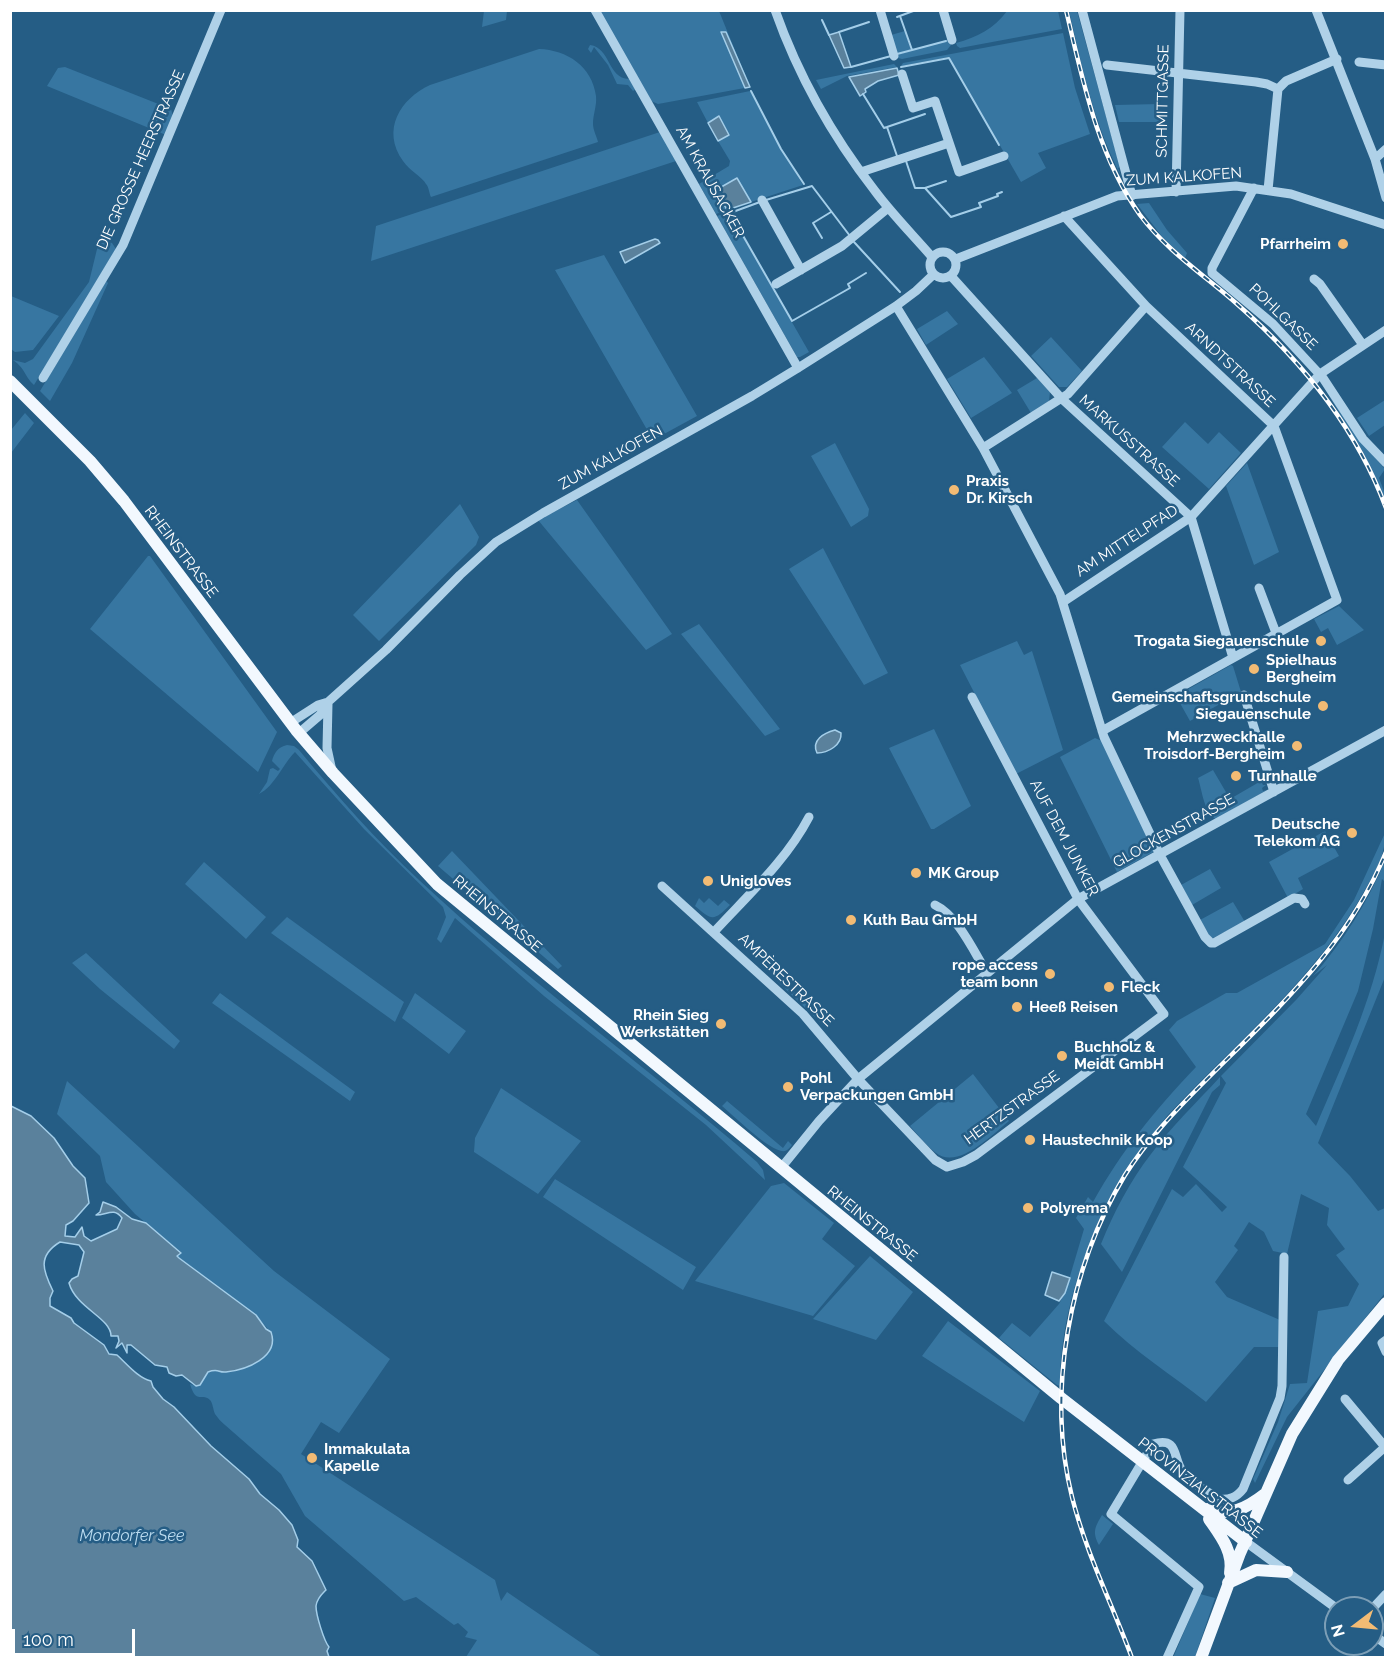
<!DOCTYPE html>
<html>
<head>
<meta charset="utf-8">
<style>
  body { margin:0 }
  #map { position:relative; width:1396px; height:1668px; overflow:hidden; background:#255d85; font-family:Raleway,sans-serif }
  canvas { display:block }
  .frame { position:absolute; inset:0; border:12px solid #fff; pointer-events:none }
  .north { position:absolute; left:1324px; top:1596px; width:60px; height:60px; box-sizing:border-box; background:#255d85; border:2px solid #7c9eb6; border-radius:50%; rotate:254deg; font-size:16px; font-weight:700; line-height:24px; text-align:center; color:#fff }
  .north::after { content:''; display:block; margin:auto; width:21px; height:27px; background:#f2bb74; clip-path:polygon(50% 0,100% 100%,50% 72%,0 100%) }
  .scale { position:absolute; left:12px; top:1629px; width:123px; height:27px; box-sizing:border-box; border:3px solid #fff; border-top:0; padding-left:8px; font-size:18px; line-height:21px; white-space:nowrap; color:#fff; -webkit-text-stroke:4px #255d85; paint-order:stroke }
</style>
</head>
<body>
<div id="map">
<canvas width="1396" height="1668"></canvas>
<div class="frame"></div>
<div class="north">N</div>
<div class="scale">100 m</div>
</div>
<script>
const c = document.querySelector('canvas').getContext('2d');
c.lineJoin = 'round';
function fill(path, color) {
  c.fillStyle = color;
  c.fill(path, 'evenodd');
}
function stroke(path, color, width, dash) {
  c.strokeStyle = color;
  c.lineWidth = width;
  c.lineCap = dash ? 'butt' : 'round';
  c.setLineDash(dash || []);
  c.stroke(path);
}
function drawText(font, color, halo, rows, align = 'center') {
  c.font = font + ' Raleway,sans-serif';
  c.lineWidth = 5;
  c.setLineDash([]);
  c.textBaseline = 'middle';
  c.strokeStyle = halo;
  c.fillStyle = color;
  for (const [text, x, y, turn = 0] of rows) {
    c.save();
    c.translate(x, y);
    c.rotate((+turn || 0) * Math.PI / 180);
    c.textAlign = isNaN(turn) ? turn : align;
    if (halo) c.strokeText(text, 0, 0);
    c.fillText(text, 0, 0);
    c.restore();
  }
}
const green = new Path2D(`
  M484 11H507L506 20 482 27Z
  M599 11H719L750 87 658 104 651 101Z
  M1007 11H1058L1062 29 960 48 957 46 956 43C977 37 994 29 1007 11Z
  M1069 11H1077L1120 167 1118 168 1121 176C1094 124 1082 67 1069 11Z
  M905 31 911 50 897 54 891 35Z
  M1063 33 1075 88 1090 134 1038 153 1046 168 1021 182 949 57 901 66 903 63Z
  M949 39 951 45 947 50 902 59 898 58 897 55Z
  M590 45C611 48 607 78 629 79L636 89 633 91 628 85 617 84 608 65 594 47 591 53 588 49Z
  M539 49C567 50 592 66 596 96 597 106 593 114 593 124 593 130 597 137 598 142L431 197C429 193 429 187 426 184 422 177 409 170 403 161 381 130 400 99 430 85Z
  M894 64 897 67 847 76 821 89 816 80Z
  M65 67 171 109 173 116 166 135 47 86 58 68Z
  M750 91 773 135 803 185 751 202 737 178 716 190 727 210 716 214 699 184 729 166 730 161 718 141 729 135 719 117 708 123 697 102Z
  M1160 104V122H1119L1115 105Z
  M660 132 676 161 371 261 376 226Z
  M1149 203 1167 230 1187 253 1185 258 1163 238 1137 204Z
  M729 212 809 352 800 357H797L717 216Z
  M106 241 112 243 116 249 34 385C24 376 26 369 13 360L25 363 33 359 89 282 98 245Z
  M604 255 697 416 653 440 555 270Z
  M106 281 108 283 72 363 50 401 40 391Z
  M11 296 59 316 33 350 15 352 11 349Z
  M947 311 958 324 926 345 917 329Z
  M1051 337 1082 371 1067 387H1059L1031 356Z
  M984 357 1012 393 971 418 947 379Z
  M1037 378 1050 392 1049 401 1031 413 1017 390Z
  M1323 386 1362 443 1385 469 1379 478 1385 494V500L1363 452Z
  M1385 400V425L1369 436 1357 418Z
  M25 413 34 423 11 453V430Z
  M1185 422 1208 444 1219 432 1241 453 1209 489 1162 447Z
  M835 443 869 509 868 516 851 527 811 456Z
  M1247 463 1279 552 1254 565 1226 486Z
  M577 500 672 634 646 650 538 520Z
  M460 504 479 537 476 545 379 641 353 615Z
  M823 548 888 673 864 685 789 569Z
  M148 556H150L277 732 258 772 90 629Z
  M1339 606 1364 630 1337 645 1328 628 1321 632 1314 619Z
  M699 624 780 729 765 736 681 634Z
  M1017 641 1024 655 1032 651 1063 750 1016 774 960 665Z
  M1231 665 1233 666 1241 692 1190 721 1176 696Z
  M934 729 971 806 934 829H931L889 748Z
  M1095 738 1102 741 1155 851 1117 872 1060 757Z
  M287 745 294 746 299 750C337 796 376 840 419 880 526 980 646 1066 757 1162L763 1170 765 1180 706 1125 544 996 455 918 441 943 437 939 446 917 443 907 364 829 295 752C282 765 275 786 259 794L267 782 270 769 273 768 278 771 280 769 272 761C274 753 278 747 287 745Z
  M1213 770 1230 799 1261 781 1263 785H1266L1262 788 1263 791 1267 790 1216 819C1204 813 1202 790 1198 778Z
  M1325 831 1339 856 1298 878 1303 889 1288 898 1269 862Z
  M1385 833C1386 853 1376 871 1366 888 1317 978 1236 1042 1167 1116 1105 1193 1061 1286 1060 1386L1057 1385 999 1338 1012 1323 1030 1337 1059 1304 1065 1293 1084 1229 1076 1218 1088 1197 1093 1202C1122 1150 1155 1110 1196 1067L1169 1030 1177 1021 1226 993H1237L1325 944 1354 900Z
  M452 851 562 966 558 969 438 866Z
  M1385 861V882L1382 879 1373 929 1358 991 1306 1114 1316 1126C1343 1063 1372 1001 1385 933V977L1318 1143 1350 1176 1378 1211 1385 1208V1293L1287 1417 1255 1483 1253 1479 1278 1422 1290 1384 1307 1383 1318 1311 1348 1306 1359 1284 1336 1255 1345 1249 1327 1225 1329 1208 1301 1194 1287 1254 1273 1251 1264 1232 1249 1222 1234 1246 1238 1250 1215 1282 1227 1297 1280 1320 1281 1347H1254L1206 1402C1172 1375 1135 1352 1104 1321L1172 1189 1183 1197 1196 1184 1222 1212 1227 1207 1183 1167 1226 1083 1221 1076 1296 1000 1327 965 1313 976C1343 942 1367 903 1385 861Z
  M204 862 266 917 246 939 185 884Z
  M1210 869 1221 888 1192 905 1181 885Z
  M699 898 704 903 709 898 718 906 724 900 730 905C714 921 712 921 695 906Z
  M1233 902 1245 922 1213 938H1211L1200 920Z
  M287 917 404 1002 395 1022 271 933Z
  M86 953 180 1041 174 1049 100 989 72 963Z
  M784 974 782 979 814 1011 822 1007 823 1021 820 1022 777 981Z
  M220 993 355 1092 350 1101 212 1003Z
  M415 993 466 1031 449 1054 402 1018Z
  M973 1074 1009 1121C992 1135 958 1170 936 1153 927 1146 918 1135 910 1126Z
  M1220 1077V1085L1212 1092 1122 1272 1101 1244C1114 1212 1130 1181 1151 1154 1172 1126 1196 1103 1220 1077Z
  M67 1081 274 1271 390 1359 339 1433 321 1422 301 1454 495 1580 501 1601 507 1592 602 1657H466L477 1640 465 1637 468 1632 458 1623 454 1625 416 1597 404 1601 305 1516 281 1474 225 1425C221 1422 218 1418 215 1414 213 1410 213 1403 210 1400 202 1392 196 1405 190 1384L196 1386C202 1383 204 1375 209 1372 216 1367 221 1372 228 1372 250 1369 269 1359 273 1335L256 1315 179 1259 177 1256 181 1252 135 1214 106 1182 100 1156 57 1114Z
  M501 1088 581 1141 538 1194 474 1152 475 1138Z
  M727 1101 783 1148 788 1141 792 1145C790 1147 788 1150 785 1151 772 1154 733 1115 722 1106Z
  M555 1179 696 1267 683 1290 543 1197Z
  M784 1183 834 1223 822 1239 855 1266 813 1316 695 1281 771 1186Z
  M870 1256 913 1292 876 1340 813 1319Z
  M948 1321 1040 1391 1024 1422 922 1356Z
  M1102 1515 1113 1524 1099 1545C1092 1532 1095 1527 1102 1515Z
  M1200 1594 1215 1598 1195 1657 1173 1658Z`);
const water = new Path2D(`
  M721 32H726L750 87 745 88Z
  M839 32 851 67 844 68 829 35Z
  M897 68 899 75 878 81 865 89 866 92 860 96 849 77Z
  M719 116 729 135 718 141 708 123Z
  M737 178 751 202 727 210 716 190Z
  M655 239 658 240 660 243 625 263 620 252Z
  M835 730 841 733C842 745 828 753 817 753 811 740 824 733 835 730Z
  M11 1106 31 1116 54 1138 73 1166 85 1178 89 1203 73 1221 66 1225 65 1236 75 1237 82 1227 84 1236 91 1241 117 1229 122 1218C114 1207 107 1215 96 1215L100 1212 103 1202 116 1207 132 1219 146 1223 181 1253 177 1256 179 1258 256 1315 266 1329 271 1332C280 1357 246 1370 226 1372 218 1373 219 1368 208 1372L200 1385 196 1386 182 1375 176 1376 169 1373 167 1367 155 1365 131 1345H127V1353L122 1343 116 1348 119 1341 118 1336H111C111 1318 76 1308 69 1283L72 1279 78 1276 84 1252 79 1245 60 1242C37 1256 43 1271 53 1291L50 1298V1306L71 1318 74 1323 104 1345 109 1354 117 1355C127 1364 138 1378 151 1381L153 1387 163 1399 174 1407 211 1446 249 1479 260 1494 279 1510 292 1525 298 1540 297 1547 312 1561 326 1590C322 1594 317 1598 316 1606 316 1615 324 1641 329 1647L327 1651 329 1657H11Z
  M1052 1272 1070 1278 1065 1293 1059 1301 1045 1295Z`);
const stream = new Path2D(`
  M900 16 912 50
  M897 17 916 10
  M822 20 829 35
  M839 32 869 22
  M897 54 946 41
  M851 67 891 56
  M901 67 949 58 999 145
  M751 91 781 149 804 184
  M863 94 884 128 887 127 897 156
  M887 127 925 114
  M906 161 915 188H925L946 181
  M925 188 951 217 981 207 979 203 998 196 997 194 1002 192
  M766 200 812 186 850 236
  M760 202 730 213 792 321 850 288 848 284 866 273
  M822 238 813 223 831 212
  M854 242 900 292`);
const minor = new Path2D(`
  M595 10 798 368
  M775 10C798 75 833 137 875 191 892 214 913 235 932 257
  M880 10 894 56
  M943 10 952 40
  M1082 10 1132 196
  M1316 10 1375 159 1386 198
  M1359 62 1386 65
  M1107 65 1256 82 1267 84 1278 89
  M902 74 913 108 935 101 959 172 1004 156
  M1375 159 1386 149
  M861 172 949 143
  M1254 188 1212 268V273L1273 324 1323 378 1363 439 1386 463
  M1268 190 1278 89 1286 81 1337 59
  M1176 192 1180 10
  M762 200 801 270
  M1064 216 1146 306 1274 426 1337 600 1102 731
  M930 265a13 13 0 1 1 26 0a13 13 0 1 1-26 0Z
  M956 259 1117 196 1236 186 1291 194 1386 225
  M951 276 1062 399 1191 517 1233 658
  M1314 279 1320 284 1363 345
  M776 284 842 246 888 208
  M896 306 983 448 1060 594 1104 737 1160 855 1205 937 1211 943H1214L1294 898 1302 899 1305 904
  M43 378 123 245 221 10
  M983 448 1068 394 1146 306
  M1259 588 1276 633
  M1063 602 1191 517 1320 374 1386 330
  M1244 695 1274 792
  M328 704 327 748 332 771
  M290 723 318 705 328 702
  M299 733 320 715 328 702 386 650 460 575 496 542 543 513 752 396 798 368 896 306 916 291 934 274
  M662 886 803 1014 858 1079 935 1160 947 1167 963 1162 976 1155 1164 1014 1078 899 972 697
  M935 905C958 916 974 952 987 973
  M714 932C747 896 786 861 809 817
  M781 1168 819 1121 858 1079 1078 899 1386 730
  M1386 1340 1382 1343 1386 1352
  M1345 1399 1386 1448
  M1348 1480 1385 1447
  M1246 1542 1336 1608
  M1372 1609 1386 1594
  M1372 1634 1386 1644
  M1167 1658 1199 1587 1111 1514 1153 1444C1180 1436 1172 1459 1183 1472 1192 1483 1207 1492 1219 1499 1229 1500 1236 1498 1243 1489L1280 1398 1282 1386 1284 1257`);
const major = new Path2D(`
  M10 381 90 461 124 501 296 730 333 773 437 884 1061 1398 1246 1542
  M1207 1509C1230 1517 1247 1508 1265 1494
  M1209 1519C1220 1535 1234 1552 1230 1573
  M1228 1583 1256 1570 1287 1572
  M1201 1658 1240 1553 1292 1434 1338 1360 1386 1303`);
const rail = new Path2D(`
  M1066 10C1083 81 1097 154 1140 215 1167 251 1204 275 1237 304 1301 360 1356 427 1386 508
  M1132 1658C1112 1604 1086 1553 1072 1497 1046 1392 1069 1268 1125 1175 1147 1140 1177 1109 1206 1080 1276 1010 1348 946 1386 852`);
const markers = [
  [1343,244,6,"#f2bb74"],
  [954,490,6,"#f2bb74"],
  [1321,641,6,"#f2bb74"],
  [1254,669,6,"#f2bb74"],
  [1323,706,6,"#f2bb74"],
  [1297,746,6,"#f2bb74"],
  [1236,776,6,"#f2bb74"],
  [1352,833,6,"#f2bb74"],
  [916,873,6,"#f2bb74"],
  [708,881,6,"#f2bb74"],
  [851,920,6,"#f2bb74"],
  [1050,974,6,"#f2bb74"],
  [1109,987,6,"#f2bb74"],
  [1017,1007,6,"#f2bb74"],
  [721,1024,6,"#f2bb74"],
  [1062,1056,6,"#f2bb74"],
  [788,1087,6,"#f2bb74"],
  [1030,1140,6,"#f2bb74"],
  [1028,1208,6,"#f2bb74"],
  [312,1458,6,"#f2bb74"]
];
const streetNames = [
  ["SCHMITTGASSE",1163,101,-89],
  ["DIE GROSSE HEERSTRASSE",141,160,-66],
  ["ZUM KALKOFEN",1184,177,-4],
  ["AM KRAUSACKER",710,182,61],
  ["POHLGASSE",1283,317,44],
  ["ARNDTSTRASSE",1230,365,43],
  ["MARKUSSTRASSE",1129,441,42],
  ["ZUM KALKOFEN",611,458,-29],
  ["AM MITTELPFAD",1127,541,-33],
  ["RHEINSTRASSE",181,552,53],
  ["GLOCKENSTRASSE",1174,831,-29],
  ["AUF DEM JUNKER",1064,838,62],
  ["RHEINSTRASSE",497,914,40],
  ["AMPÈRESTRASSE",786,980,44],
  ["HERTZSTRASSE",1012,1108,-36],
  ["RHEINSTRASSE",872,1224,39],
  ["PROVINZIALSTRASSE",1200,1488,38]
];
const poiNames = [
  ["Pfarrheim",1331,244,"right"],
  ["Praxis",966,481],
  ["Dr. Kirsch",966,498],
  ["Trogata Siegauenschule",1309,641,"right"],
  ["Spielhaus",1266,660],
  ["Bergheim",1266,677],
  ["Gemeinschaftsgrundschule",1311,697,"right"],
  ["Siegauenschule",1311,714,"right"],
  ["Mehrzweckhalle",1285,737,"right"],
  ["Troisdorf-Bergheim",1285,754,"right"],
  ["Turnhalle",1248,776],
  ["Deutsche",1340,824,"right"],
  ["Telekom AG",1340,841,"right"],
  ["MK Group",928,873],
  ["Unigloves",720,881],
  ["Kuth Bau GmbH",863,920],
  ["rope access",1038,965,"right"],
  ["team bonn",1038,982,"right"],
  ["Fleck",1121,987],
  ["Heeß Reisen",1029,1007],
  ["Rhein Sieg",709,1015,"right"],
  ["Werkstätten",709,1032,"right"],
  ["Buchholz &",1074,1047],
  ["Meidt GmbH",1074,1064],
  ["Pohl",800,1078],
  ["Verpackungen GmbH",800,1095],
  ["Haustechnik Koop",1042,1140],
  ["Polyrema",1040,1208],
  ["Immakulata",324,1449],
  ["Kapelle",324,1466]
];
const waterNames = [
  ["Mondorfer See",132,1536]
];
fill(green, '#3776a1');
fill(water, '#5a819c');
stroke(water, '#a4cee9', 1.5);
stroke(stream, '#a4cee9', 2);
stroke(minor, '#afd1e8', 9);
stroke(major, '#f2f8fe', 12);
stroke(rail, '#fff', 4.5);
stroke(rail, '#255d85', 2, [7]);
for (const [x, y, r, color] of markers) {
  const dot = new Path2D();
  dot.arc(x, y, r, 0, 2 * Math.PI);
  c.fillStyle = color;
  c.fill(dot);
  stroke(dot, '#255d85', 2);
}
drawText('15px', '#fff', '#255d85', streetNames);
drawText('bold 15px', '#fff', '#255d85', poiNames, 'left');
drawText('italic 16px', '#bbdbef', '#255d85', waterNames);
</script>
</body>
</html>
